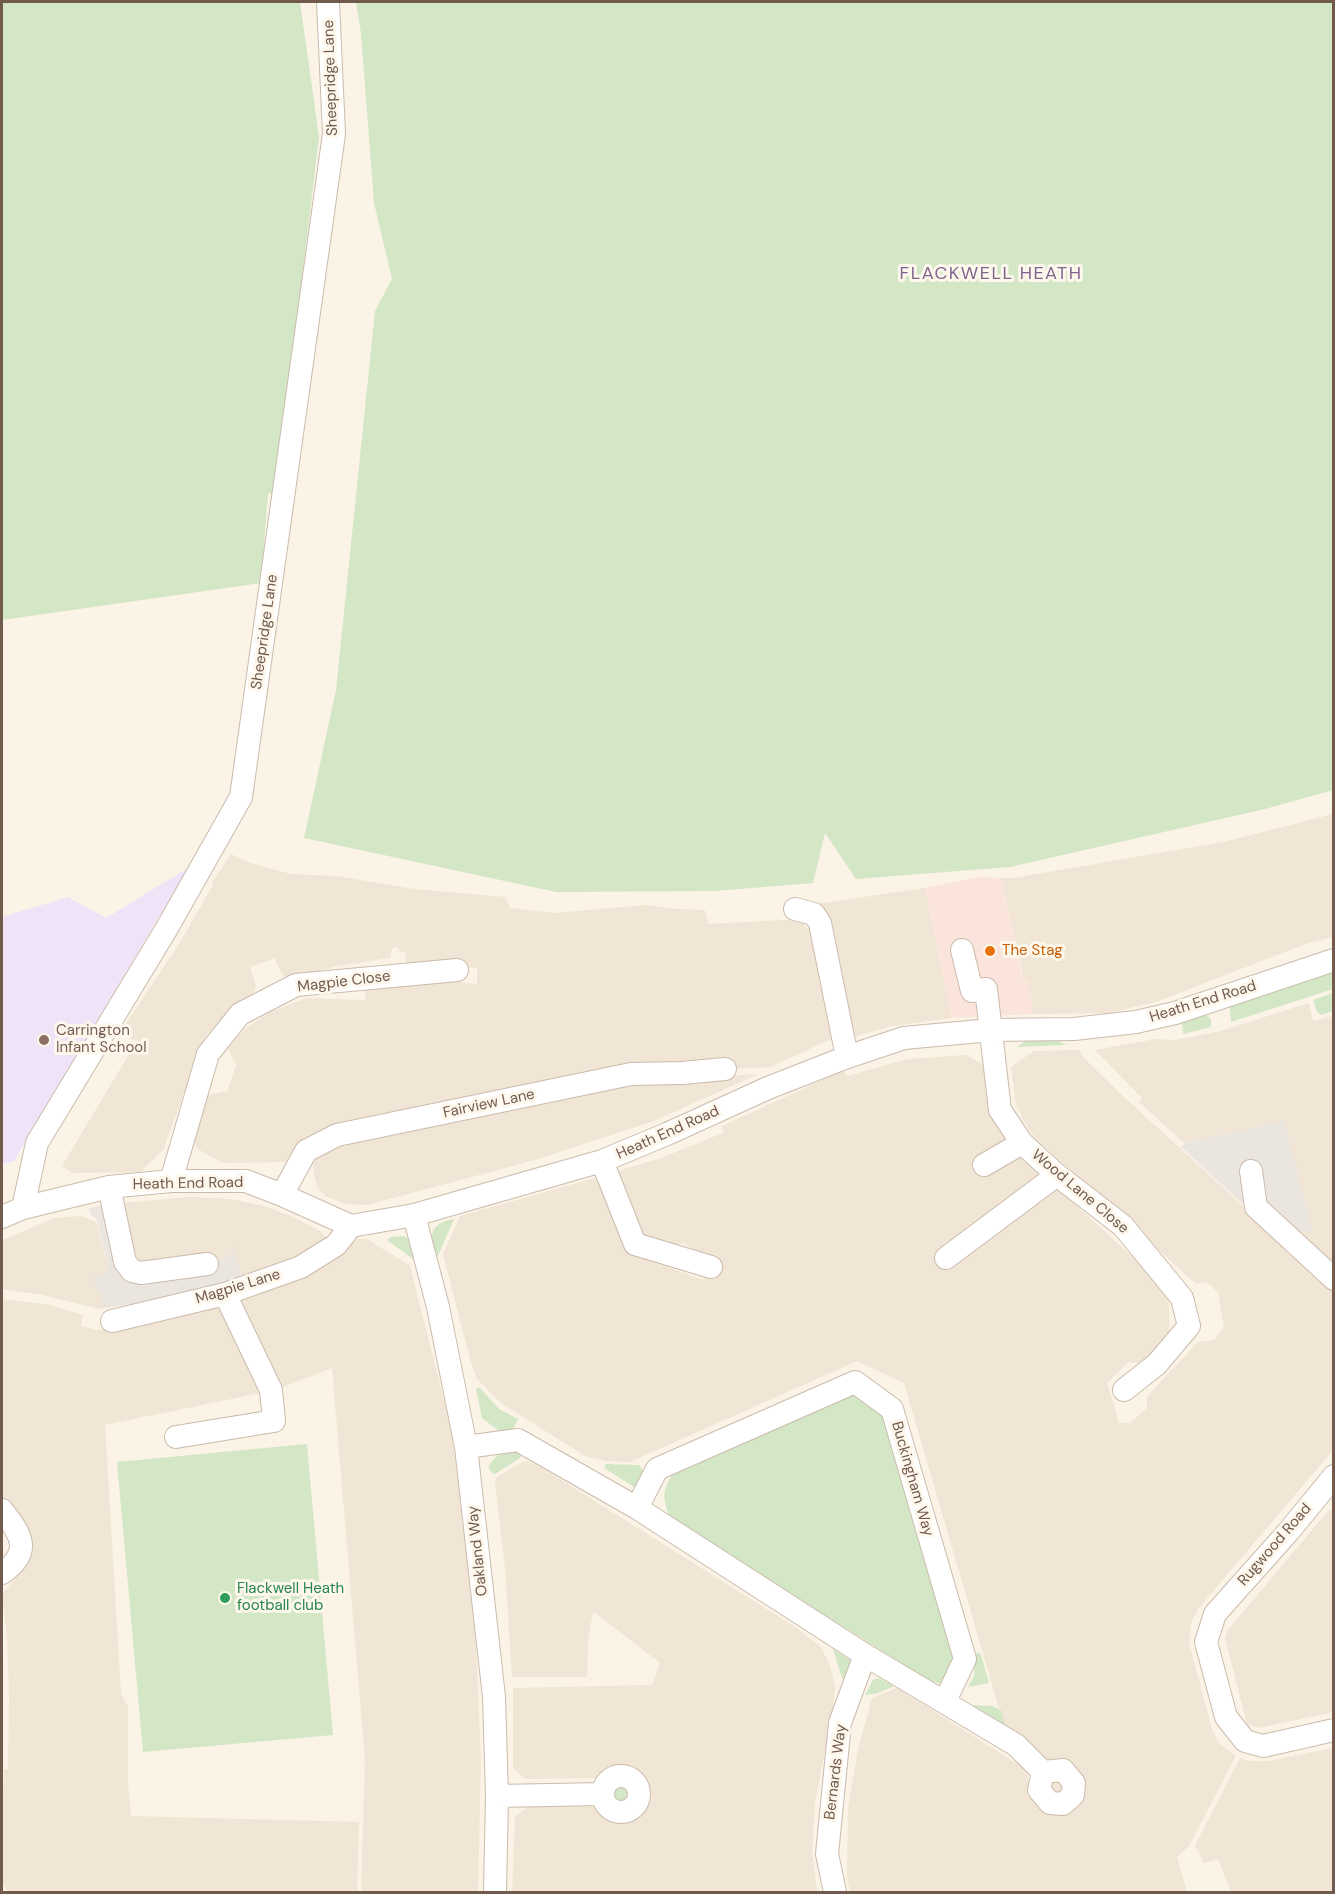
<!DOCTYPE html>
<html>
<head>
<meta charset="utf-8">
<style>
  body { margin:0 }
  #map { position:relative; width:1335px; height:1894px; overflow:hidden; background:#faf3e6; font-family:"DM Sans",sans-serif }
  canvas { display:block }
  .frame { position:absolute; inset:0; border:3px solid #725a4d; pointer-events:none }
</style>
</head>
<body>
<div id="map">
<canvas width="1335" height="1894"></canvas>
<div class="frame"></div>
</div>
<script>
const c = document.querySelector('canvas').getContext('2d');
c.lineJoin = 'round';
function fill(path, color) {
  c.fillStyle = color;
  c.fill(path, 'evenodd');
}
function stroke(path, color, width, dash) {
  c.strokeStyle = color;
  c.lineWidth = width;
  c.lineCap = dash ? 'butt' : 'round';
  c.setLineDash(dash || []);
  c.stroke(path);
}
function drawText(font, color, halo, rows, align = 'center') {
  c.font = font + ' "DM Sans",sans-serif';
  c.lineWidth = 6;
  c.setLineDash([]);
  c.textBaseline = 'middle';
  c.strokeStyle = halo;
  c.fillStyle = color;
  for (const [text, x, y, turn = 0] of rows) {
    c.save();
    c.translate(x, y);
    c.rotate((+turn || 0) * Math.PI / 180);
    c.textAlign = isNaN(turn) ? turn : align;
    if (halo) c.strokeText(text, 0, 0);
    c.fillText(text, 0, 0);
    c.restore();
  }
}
const residential = new Path2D(`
  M1333 814V937L1308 943 1156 1002 1108 1013 1034 1014 1027 980H1024L1001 878H1014L1228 841Z
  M231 854 250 863 291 874 336 876 413 889 506 897 510 908 554 913 646 905 677 909 705 910 708 924 802 919 806 928 813 930 836 1037 770 1067 734 1069 454 1113 300 1141 296 1152 287 1162 223 1163 196 1148 193 1133 208 1095 227 1091 236 1065 228 1049 245 1029 268 1013 307 998 365 1000 366 980H442L477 984V968L407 965 405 952 399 951 398 947 392 948 390 958 337 966 291 979 285 977 280 971 275 958 250 967 256 986 254 992 218 1022 205 1037 163 1150 140 1172 72 1173 62 1166 137 1041 119 1034 178 946 213 885 212 883Z
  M925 888 952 1018 892 1026 846 1039 816 904Z
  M1309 1003 1313 1021 1333 1016V1272L1295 1235 1312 1230 1284 1121 1184 1143 1139 1102 1142 1098 1095 1050 1156 1039 1174 1040 1221 1031Z
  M1079 1050 1084 1058 1124 1097 1333 1288V1450L1198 1609 1191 1623 1189 1643 1212 1729 1219 1743 1236 1756 1189 1846 1177 1857 1187 1892H850L847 1878 848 1808 858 1750 872 1698 897 1688 1024 1768 1027 1771 1032 1801 1040 1810 1046 1813 1047 1763 1006 1727 1001 1715 904 1383 857 1361 630 1462 606 1461 585 1456 501 1403 477 1379 470 1359 443 1254 460 1216 595 1178 598 1180 637 1256 703 1280 706 1272 691 1252 693 1249 683 1243 673 1248 642 1237 618 1175V1171L661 1158 723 1133 722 1126 840 1072H845L847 1076 908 1059 966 1055 987 1067 1055 1186 1169 1290V1340L1147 1364 1128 1362 1107 1383 1119 1423H1130L1147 1408V1398L1152 1391 1198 1342 1214 1340 1224 1327 1218 1292 1206 1282 1196 1284 1035 1138 1024 1121 1016 1105 1011 1067 1034 1051Z
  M758 1074 654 1121 535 1160 367 1205 346 1204 325 1196 317 1187 311 1157 315 1152 454 1122 524 1104 657 1081Z
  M190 1197 230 1199 264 1206 291 1216 320 1231 329 1240 325 1246 242 1278 237 1261 236 1247 234 1252 227 1257 214 1260 138 1266 120 1219 122 1203Z
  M81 1216 96 1222 108 1264V1269L100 1275 97 1293 101 1292 103 1308 100 1309 43 1295 2 1289V1240L55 1218Z
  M358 1239H367L410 1266 450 1424 464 1521 476 1642 481 1763 478 1892H361L365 1761 332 1368 278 1389 240 1301Z
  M2 1299 51 1305 83 1315 81 1326 98 1330 223 1305 265 1392 105 1425 121 1694 128 1706V1783L131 1816 359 1822 357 1892H9L2 1884V1826L4 1769H8L9 1698 7 1633 2 1594 24 1568 30 1557 29 1540 2 1499Z
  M527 1461 542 1468 795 1627 821 1647 831 1668 835 1688 833 1707 815 1803 812 1851 817 1892H512L515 1817 529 1806 599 1807 614 1817 624 1819 634 1817 641 1810 646 1798 647 1788 644 1778 635 1771 625 1767 615 1768 599 1778 525 1779 513 1768V1688L652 1685 660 1663 593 1611 588 1641 587 1677H512L505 1568 495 1482 497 1477 522 1462Z
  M1333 1510V1712L1259 1728 1247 1724 1225 1638 1228 1630 1328 1511Z
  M1333 1748V1892H1231L1218 1859 1204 1863 1195 1845 1240 1758 1249 1761H1268Z`);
const commercial = new Path2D(`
  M979 877 1001 878 1023 980H1027L1034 1014 952 1018 925 888Z`);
const industrial = new Path2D(`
  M1284 1121 1312 1230 1296 1235 1290 1248 1181 1147 1185 1143Z
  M122 1203 131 1264 214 1260 227 1257 234 1252V1247L236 1246 237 1261 242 1278 176 1298 103 1308 101 1292 97 1293 94 1277 105 1272 108 1269V1264L96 1218 91 1215 88 1208Z`);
const education = new Path2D(`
  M188 868 14 1161 2 1164V917L68 897 106 918Z`);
const green = new Path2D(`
  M2 2H300L319 137 276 494 268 493 261 583 2 620Z
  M356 2H1333V790L1265 809 1010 867 856 879 825 833 813 883 715 891 556 892 304 838 336 690 375 311 392 279 374 203 361 34Z
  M1333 970V989L1231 1022 1230 1008 1233 1005Z
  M1333 993V1011L1321 1015 1317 1012 1313 1000Z
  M1205 1014 1211 1019V1027L1183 1034 1182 1023 1184 1021Z
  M1028 1039H1055L1066 1045 1017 1047Z
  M454 1219 437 1258C427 1237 430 1223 454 1219Z
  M404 1236 413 1243 417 1262 387 1240 391 1237Z
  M479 1387 499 1409 518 1419 511 1433 503 1434 482 1418 476 1389Z
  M847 1393 882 1401 963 1667 941 1684 930 1681 670 1518C662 1497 662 1489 675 1471Z
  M307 1444 333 1735 143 1752 117 1462Z
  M512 1448 521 1456 520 1458 495 1474 492 1473 488 1467C494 1457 501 1452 512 1448Z
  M606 1464 639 1465 650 1480 634 1487 604 1468Z
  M833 1649 856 1664 851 1684 842 1678Z
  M978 1652 981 1655 989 1683 968 1687 974 1676 975 1656Z
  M878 1678 891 1684 893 1687 874 1694 865 1695 873 1680Z
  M971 1705 992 1706 1001 1710 1006 1728Z
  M610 1792a12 12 0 1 1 24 0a12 12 0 1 1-24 0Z`);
const minor = new Path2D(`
  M795 909 814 914 820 923 847 1057
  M962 950 972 991 986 989 1000 1110 1022 1143 1057 1175 1123 1226 1182 1298 1189 1326 1157 1364 1124 1390
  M602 1161 635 1244 711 1267
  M984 1165 1022 1143
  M1251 1171 1256 1207 1334 1279
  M171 1181 208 1054 240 1014 296 985 457 970
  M109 1187 125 1262 132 1271 141 1273 207 1264
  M282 1195 306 1151 337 1135 631 1074 682 1073 725 1069
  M23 1208 37 1143 167 928 241 797 334 134 328 2
  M414 1215 438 1307 466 1447 494 1697 497 1796 495 1892
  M2 1217 23 1208 109 1187 171 1181H246L282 1195 351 1226 414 1215 602 1161 667 1134 768 1088 847 1057 904 1038 991 1030 1074 1029 1136 1022 1175 1013 1334 960
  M946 1258 1057 1175
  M112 1321 225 1294 301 1267 336 1245 351 1226
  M176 1437 274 1421 271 1390 225 1294
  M466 1447 518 1440 637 1508 865 1655 1016 1745 1043 1772 1063 1770 1074 1783 1073 1795 1063 1804 1050 1803 1039 1790 1043 1772
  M1334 1476 1289 1531 1215 1614 1206 1642 1226 1717 1245 1741 1263 1746 1334 1730
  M637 1508 657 1469 855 1382 892 1409 965 1659 945 1701
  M2 1510C21 1534 33 1552 2 1573
  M603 1794a18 18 0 1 1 36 0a18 18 0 1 1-36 0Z
  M497 1796 603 1794
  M835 1892 827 1854 840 1723 865 1655`);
const markers = [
  [990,951,6,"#e8710a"],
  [44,1040,6,"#8d6e63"],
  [225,1598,6,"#2e9e5b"]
];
const streetNames = [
  ["Sheepridge Lane",331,78,-92],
  ["Sheepridge Lane",265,632,-82],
  ["Magpie Close",344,982,-7],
  ["Heath End Road",1203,1002,-17],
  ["Fairview Lane",489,1104,-12],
  ["Heath End Road",668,1133,-24],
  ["Heath End Road",188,1184,-1],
  ["Wood Lane Close",1080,1192,40],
  ["Magpie Lane",238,1287,-17],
  ["Buckingham Way",912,1479,74],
  ["Rugwood Road",1275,1545,-49],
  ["Oakland Way",478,1551,-96],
  ["Bernards Way",836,1772,-83]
];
const foodNames = [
  ["The Stag",1002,951]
];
const educationNames = [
  ["Carrington",56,1031],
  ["Infant School",56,1048]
];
const leisureNames = [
  ["Flackwell Heath",237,1589],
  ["football club",237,1606]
];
const quarterNames = [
  ["FLACKWELL HEATH",991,274]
];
fill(residential, '#f1e5d5');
fill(commercial, '#fae4db');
fill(industrial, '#ebe5e0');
fill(education, '#f0e3f7');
fill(green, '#d3e7c6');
stroke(minor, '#cbbbad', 24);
stroke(minor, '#fff', 22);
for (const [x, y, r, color] of markers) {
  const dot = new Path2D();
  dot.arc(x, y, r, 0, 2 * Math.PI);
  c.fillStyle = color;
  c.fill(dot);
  stroke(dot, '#fdf7ec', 2);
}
drawText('15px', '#725a4d', '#fdf7ec', streetNames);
drawText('15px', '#c56008', '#fdf7ec', foodNames, 'left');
drawText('15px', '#785e54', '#fdf7ec', educationNames, 'left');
drawText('15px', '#27864d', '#fdf7ec', leisureNames, 'left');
c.letterSpacing = '1.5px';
drawText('18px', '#80658e', '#fdf7ec', quarterNames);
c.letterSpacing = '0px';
</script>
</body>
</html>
